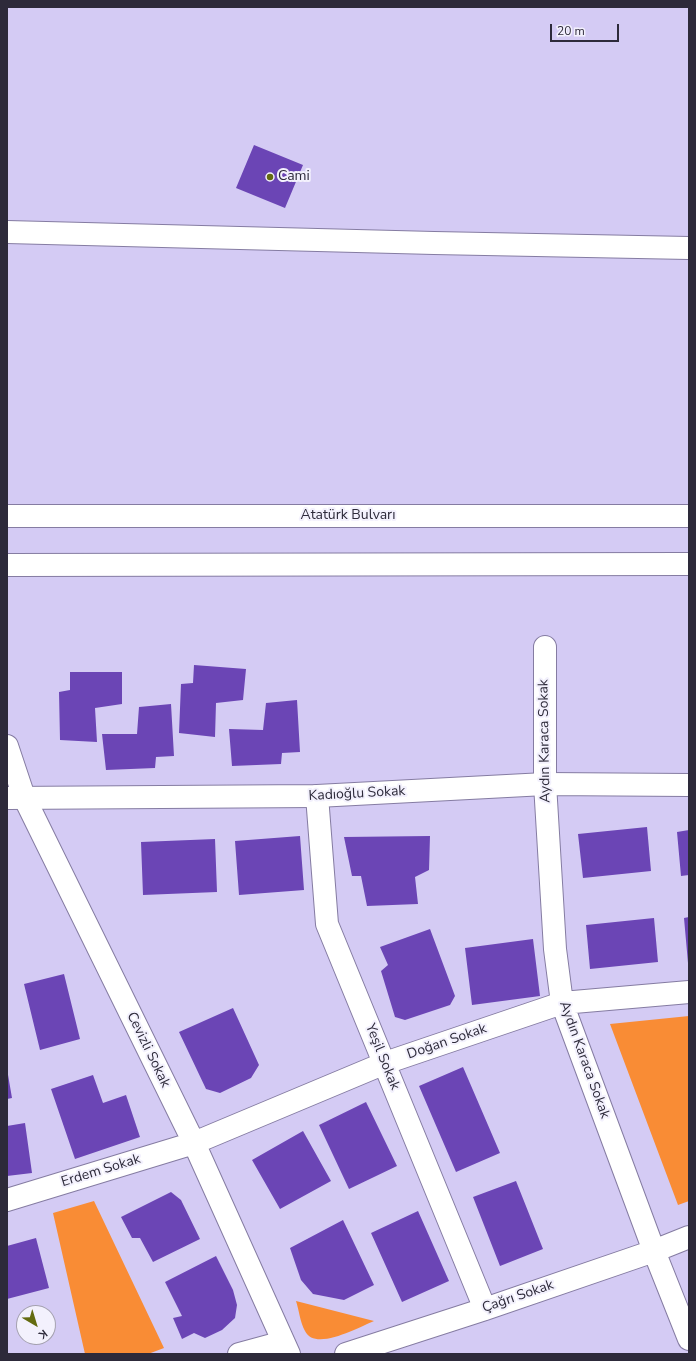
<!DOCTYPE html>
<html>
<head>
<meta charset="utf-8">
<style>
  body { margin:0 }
  #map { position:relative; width:696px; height:1361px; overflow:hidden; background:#d4cbf4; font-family:"Nunito Sans",sans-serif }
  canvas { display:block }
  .frame { position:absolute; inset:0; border:8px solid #2d2a3a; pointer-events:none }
  .north { position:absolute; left:16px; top:1305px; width:40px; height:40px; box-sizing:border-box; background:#f3f1fd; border:1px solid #a4a1af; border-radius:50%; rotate:142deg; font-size:11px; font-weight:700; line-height:16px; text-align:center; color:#2d2a3a }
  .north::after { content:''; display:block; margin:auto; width:14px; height:18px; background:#646b10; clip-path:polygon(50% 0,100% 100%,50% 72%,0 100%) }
  .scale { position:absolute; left:550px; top:24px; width:69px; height:18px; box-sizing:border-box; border:2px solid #2d2a3a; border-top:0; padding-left:5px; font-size:12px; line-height:14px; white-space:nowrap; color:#2d2a3a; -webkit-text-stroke:3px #f3f1fd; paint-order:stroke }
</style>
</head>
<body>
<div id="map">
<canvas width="696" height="1361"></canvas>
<div class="frame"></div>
<div class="north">K</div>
<div class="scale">20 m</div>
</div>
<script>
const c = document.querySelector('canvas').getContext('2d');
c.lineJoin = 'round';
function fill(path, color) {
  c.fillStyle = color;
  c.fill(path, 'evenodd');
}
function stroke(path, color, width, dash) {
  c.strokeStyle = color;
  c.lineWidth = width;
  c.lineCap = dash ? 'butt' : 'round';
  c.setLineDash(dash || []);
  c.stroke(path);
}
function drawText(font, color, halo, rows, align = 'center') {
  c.font = font + ' "Nunito Sans",sans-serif';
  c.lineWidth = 4;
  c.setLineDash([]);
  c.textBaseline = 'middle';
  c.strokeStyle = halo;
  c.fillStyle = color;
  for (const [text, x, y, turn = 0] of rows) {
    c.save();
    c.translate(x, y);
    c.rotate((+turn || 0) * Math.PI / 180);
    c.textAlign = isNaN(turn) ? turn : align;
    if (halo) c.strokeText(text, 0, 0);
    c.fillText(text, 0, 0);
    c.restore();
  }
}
const green = new Path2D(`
  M689 1016V1201L678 1205 610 1024Z
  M94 1201 164 1348 148 1354H85L53 1213Z
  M296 1301 374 1321C359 1327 315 1352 305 1331 300 1322 299 1310 296 1301Z`);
const building = new Path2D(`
  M254 145 303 165 285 208 236 188Z
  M194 665 246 669 243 700 216 703 215 737 179 733 181 684 193 683Z
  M70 672H122V704L95 708 97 742 60 740 59 692 70 690Z
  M297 700 300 752 282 753 281 764 232 766 229 729 263 730 266 703Z
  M171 704 174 756 156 757 155 768 106 770 102 734H137L139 707Z
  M647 827 651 871 583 878 578 834Z
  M689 830V875L681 876 677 832Z
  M300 836 304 890 239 895 235 841Z
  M430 836 429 870 415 877 418 904 367 906 361 876H352L344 837Z
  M215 839 217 892 143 895 141 842Z
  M689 917V963H688L684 918Z
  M654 918 658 962 590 969 586 925Z
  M430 929 455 996 450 1005 405 1020 395 1017 381 971 388 965 380 947Z
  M533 939 540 996 472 1005 465 948Z
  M64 974 80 1039 40 1050 24 984Z
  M233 1008 259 1065 251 1078 220 1093 206 1089 179 1032Z
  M463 1067 500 1153 456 1172 419 1086Z
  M7 1069 12 1098 7 1099Z
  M93 1075 103 1103 126 1095 140 1137 75 1159 51 1089Z
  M366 1102 397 1166 349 1189 319 1125Z
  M25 1123 32 1173 7 1176V1126Z
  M303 1131 331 1181 280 1209 252 1160Z
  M516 1181 543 1249 500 1266 473 1197Z
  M171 1192 181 1200 200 1239 153 1262 140 1238H132L121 1217Z
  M418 1211 449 1281 402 1302 371 1233Z
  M343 1220 374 1285 344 1300 313 1294 301 1280 290 1248Z
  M36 1238 49 1288 7 1299V1246Z
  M216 1256 233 1290 237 1305 235 1318 222 1330 205 1338 194 1333 182 1339 173 1318 182 1316 165 1282Z`);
const street = new Path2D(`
  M7 232 434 243 689 248
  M545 647V784L555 949 562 1003 654 1251 689 1339
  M7 746 24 797 194 1143 289 1354
  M317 796 327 924 485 1309
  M7 1200 194 1143 385 1063 562 1003 689 992
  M239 1354 283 1342
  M346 1354 485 1309 654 1251 689 1237`);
const secondary = new Path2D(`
  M7 798 317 796 545 784 689 785`);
const primary = new Path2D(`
  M7 516H689
  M7 565 689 564`);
const markers = [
  [270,177,4,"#646b10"]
];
const poiNames = [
  ["Cami",278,177]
];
const streetNames = [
  ["Atatürk Bulvarı",348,516],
  ["Aydın Karaca Sokak",545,741,-91],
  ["Kadıoğlu Sokak",357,794,-3],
  ["Doğan Sokak",447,1042,-19],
  ["Cevizli Sokak",148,1050,64],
  ["Yeşil Sokak",382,1057,68],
  ["Aydın Karaca Sokak",584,1060,70],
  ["Erdem Sokak",101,1171,-17],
  ["Çağrı Sokak",518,1297,-19]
];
fill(green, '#f98c35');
fill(building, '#6b45b5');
stroke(street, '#857ca2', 24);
stroke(secondary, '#857ca2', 24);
stroke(primary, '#857ca2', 24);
stroke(street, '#fff', 22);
stroke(secondary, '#fff', 22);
stroke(primary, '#fff', 22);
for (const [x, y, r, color] of markers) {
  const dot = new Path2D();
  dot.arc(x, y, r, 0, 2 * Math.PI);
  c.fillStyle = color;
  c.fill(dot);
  stroke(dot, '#f3f1fd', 1.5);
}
drawText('14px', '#2d2a3a', '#f3f1fd', poiNames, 'left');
drawText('14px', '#2d2a3a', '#f3f1fd', streetNames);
</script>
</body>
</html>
